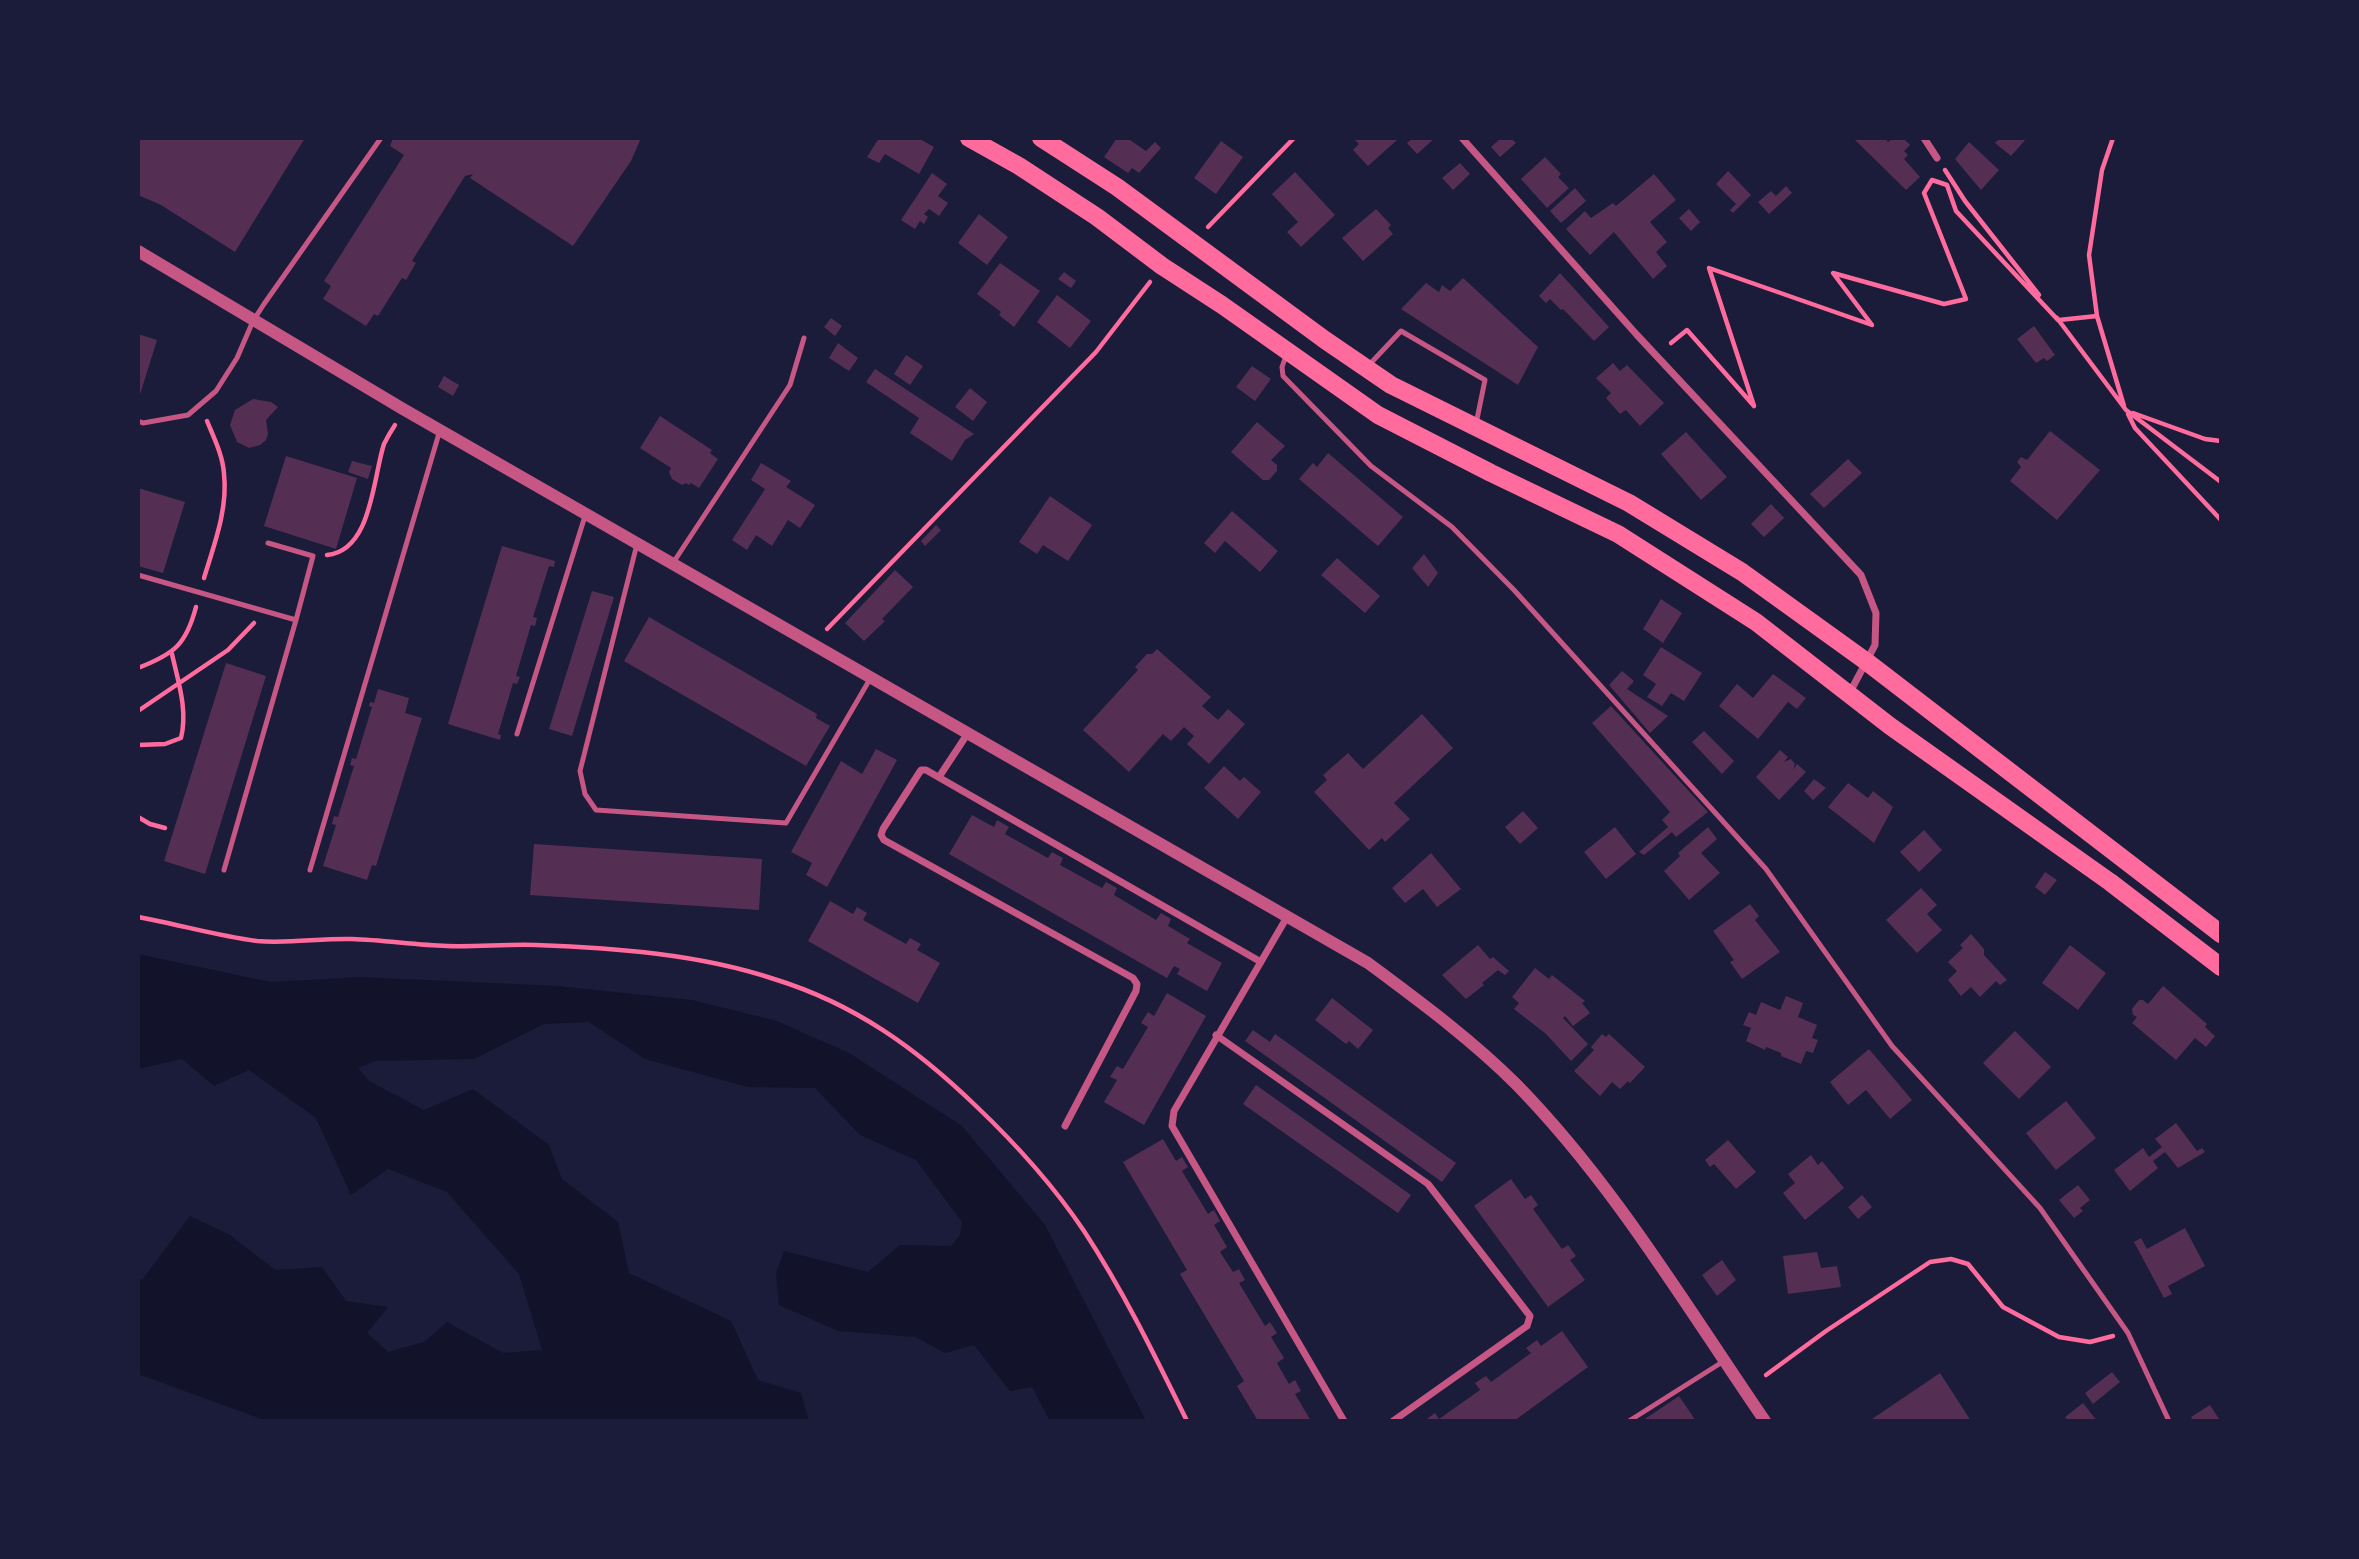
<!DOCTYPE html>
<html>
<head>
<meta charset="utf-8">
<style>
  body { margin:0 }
  #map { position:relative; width:2359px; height:1559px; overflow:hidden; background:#1b1b3a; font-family:"DM Sans",sans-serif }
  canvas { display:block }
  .frame { position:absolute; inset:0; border:140px solid #1b1b3a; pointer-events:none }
</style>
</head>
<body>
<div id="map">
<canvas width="2359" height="1559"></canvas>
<div class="frame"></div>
</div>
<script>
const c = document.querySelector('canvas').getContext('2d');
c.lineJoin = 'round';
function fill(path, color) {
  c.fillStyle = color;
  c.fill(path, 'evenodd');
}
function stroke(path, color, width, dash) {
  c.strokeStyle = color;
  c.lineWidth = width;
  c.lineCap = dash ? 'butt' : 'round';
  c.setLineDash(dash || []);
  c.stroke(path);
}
const water = new Path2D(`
  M138 954 270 982 361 977 557 986 692 1000 777 1021 849 1053 962 1126 1045 1225 1146 1421H1050L1032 1387 1010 1391 974 1345 945 1353 916 1337 838 1331 779 1305 776 1273 784 1251 868 1272 900 1245 951 1246 960 1235 962 1222 916 1160 860 1135 815 1088 748 1087 645 1059 589 1022 544 1024 474 1059 375 1061 358 1068 369 1081 424 1110 473 1089 549 1145 562 1179 618 1222 629 1273 731 1321 758 1380 801 1393 809 1421H267L138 1374V1278L142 1280 190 1216 230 1235 275 1270 322 1267 346 1301 388 1307 367 1333 388 1352 424 1342 447 1322 503 1353 542 1350 519 1274 447 1192 388 1169 351 1195 316 1118 249 1070 214 1086 182 1059 138 1069Z`);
const building = new Path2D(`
  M138 138H305L235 252 161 205 138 195Z
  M393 138H641L631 161 573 246 470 178 473 174 465 176 412 261 416 263 406 280 402 278 378 316 374 314 366 326 323 299 331 286 324 281 404 155 390 146Z
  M879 138H918L934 147 919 174 885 154 879 163 867 157Z
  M1117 138H1127L1146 151 1155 142 1161 148 1139 173 1132 168 1128 173 1104 157Z
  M1353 138H1395L1397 140 1368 166 1353 150 1359 144Z
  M1413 138H1435L1417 154 1407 143Z
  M1501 138H1511L1516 143 1500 157 1491 147Z
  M1853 138H1884L1888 142 1893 138H1903L1910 145 1904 151 1908 155 1904 159 1920 177 1906 190Z
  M2000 138H2027L2011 156 1995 143Z
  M1221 141 1243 157 1216 194 1194 178Z
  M1969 142 1999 170 1981 190 1955 159Z
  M1545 157 1561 174 1558 177 1569 188 1547 208 1521 179Z
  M1460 163 1470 174 1453 190 1442 178Z
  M1728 171 1751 195 1733 213 1730 210 1736 204 1716 184Z
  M1295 172 1335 215 1301 247 1287 232 1298 222 1272 194Z
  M932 173 947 184 938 196 948 203 939 216 929 209 924 214 928 217 924 224 920 221 915 229 901 220Z
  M1654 174 1676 200 1650 222 1667 242 1656 252 1667 266 1653 279 1614 232 1590 255 1566 229 1585 211 1591 218 1613 203 1616 206Z
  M1786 186 1792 193 1769 214 1758 202 1771 191 1776 196Z
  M1575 188 1586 201 1561 223 1550 211Z
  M1376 209 1391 225 1388 228 1393 234 1363 261 1342 238Z
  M1689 209 1700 222 1691 231 1679 218Z
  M979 214 1008 237 987 265 958 243Z
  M1000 263 1040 291 1014 327 999 315 1001 312 977 294Z
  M1064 272 1076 281 1071 288 1058 279Z
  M1560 273 1609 327 1594 341 1563 309 1561 310 1550 299 1546 303 1539 296Z
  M1463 278 1538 347 1518 385 1401 309 1426 283 1439 292 1442 285 1450 291Z
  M1057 295 1091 321 1070 348 1037 322Z
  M831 318 842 326 835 336 824 327Z
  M2034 326 2055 355 2047 361 2044 358 2036 363 2017 339Z
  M138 334 157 340 139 398H138Z
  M838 343 858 358 849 371 829 358Z
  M906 355 923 366 910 385 894 374Z
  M1613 363 1620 371 1627 365 1664 403 1640 426 1626 410 1620 414 1606 398 1611 393 1596 378Z
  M1252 366 1271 379 1255 401 1236 387Z
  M875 369 974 434 965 440 952 461 910 433 919 418 866 382Z
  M444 376 459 385 453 396 438 387Z
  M970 388 987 402 973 421 955 407Z
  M253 399 271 402 278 407 266 420 268 434 266 440 260 445 249 448 237 442 230 425 235 410Z
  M660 416 712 450 710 453 718 459 699 488 691 483 689 485 686 483 682 485 672 479 669 472 671 468 640 448Z
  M1257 422 1285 446 1271 460 1277 465V471L1269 480H1263L1231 452Z
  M2050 431 2100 470 2057 520 2010 481 2021 467 2017 462 2021 457 2027 460Z
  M1686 432 1727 477 1701 500 1661 454Z
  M1328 453 1403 517 1378 546 1299 479 1313 463 1317 467Z
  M286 456 357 478 336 549 264 526Z
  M1848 459 1862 473 1824 508 1810 494Z
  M352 461 372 466 368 479 348 472Z
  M761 463 791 481 786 487 815 505 800 528 788 520 772 546 756 535 747 550 732 540 765 489 751 480Z
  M138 488 185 502 163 573 138 566Z
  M1050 496 1092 525 1068 561 1043 545 1037 554 1019 542Z
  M1771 504 1784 518 1764 537 1751 524Z
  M1232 511 1278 551 1260 572 1225 541 1215 553 1204 543Z
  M936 525 941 530 925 546 921 541Z
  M502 546 555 561 554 567 549 566 533 617 537 618 535 626 531 625 516 676 520 677 517 684 513 683 498 734 501 735 500 740 448 724Z
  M1424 554 1438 573 1428 587 1412 568Z
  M1337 558 1380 596 1365 613 1321 575Z
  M895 570 913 587 882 619 885 621 864 641 845 623Z
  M592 591 614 597 572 736 549 729Z
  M1661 599 1682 613 1663 643 1643 629Z
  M649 617 817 714 816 718 830 726 806 766 624 661Z
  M1661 647 1702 673 1684 701 1671 693 1662 706 1647 697 1656 684 1643 675Z
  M1157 649 1211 697 1202 706 1218 720 1228 709 1245 724 1209 764 1187 744 1194 736 1184 727 1171 741 1163 734 1129 772 1083 730 1138 670 1135 667 1147 654H1152Z
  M226 663 266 676 205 874 164 861Z
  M1622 671 1634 681 1627 689 1668 716 1650 733 1609 685Z
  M1773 674 1806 698 1797 709 1788 702 1758 739 1719 706 1737 684 1753 698Z
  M378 689 409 698 405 713 422 718 376 866 372 865 367 880 323 866 336 825 332 824 334 816 338 817 354 766 350 765 352 758 356 759 372 707 369 706 370 702 374 703Z
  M1611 706 1708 812 1676 837 1672 832 1644 855 1639 852 1668 827 1662 820 1670 812 1592 723Z
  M1422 714 1453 748 1394 803 1410 819 1385 842 1382 838 1369 850 1314 792 1327 780 1323 775 1348 753 1363 769Z
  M1704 731 1734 761 1722 774 1692 742Z
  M876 749 897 760 827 887 806 875 812 863 791 852 841 761 862 774Z
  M1780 750 1788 757 1784 762 1791 759 1795 764 1793 770 1797 764 1806 772 1779 800 1756 777Z
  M1224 766 1240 781 1244 777 1261 792 1238 819 1204 788Z
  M1814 779 1826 788 1813 800 1804 791Z
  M1848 783 1868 798 1873 791 1893 807 1874 843 1828 807Z
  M1523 811 1538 828 1520 844 1505 827Z
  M972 815 994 827 997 820 1009 827 1005 834 1048 858 1052 852 1063 858 1060 865 1102 888 1106 882 1117 888 1114 895 1156 920 1161 913 1171 919 1168 926 1190 939 1187 943 1222 963 1207 991 1177 974 1180 969 1174 966 1167 978 949 854Z
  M1615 827 1636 854 1606 879 1584 852Z
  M1708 827 1717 839 1701 853 1720 873 1689 900 1664 871 1680 856 1678 853Z
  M1924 830 1942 850 1919 872 1900 852Z
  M534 844 762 859 759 910 530 895Z
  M1431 853 1461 889 1437 907 1423 889 1405 903 1392 888Z
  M2045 872 2057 880 2045 895 2035 887Z
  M1921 888 1937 905 1927 914 1942 930 1917 953 1886 920Z
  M830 901 853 914 857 907 867 913 863 920 906 944 910 938 921 944 917 950 940 963 918 1003 808 941Z
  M1750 904 1759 916 1755 920 1780 952 1742 979 1730 962 1734 960 1713 931Z
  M1971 934 1984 949V955L2007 980 2000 985 1996 981 1980 997 1971 987 1961 996 1948 980 1957 971 1948 962 1963 948 1960 945Z
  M1478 945 1490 959 1493 957 1509 971 1505 975 1498 970 1482 983 1484 985 1466 999 1442 975Z
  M2070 945 2106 973 2078 1010 2042 983Z
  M1535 968 1549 979 1552 975 1585 1001 1582 1003 1590 1013 1573 1026 1565 1016 1563 1018 1588 1044 1571 1061 1546 1034 1514 1009 1519 1003 1512 997Z
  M2163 986 2207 1024 2205 1027 2215 1036 2206 1047 2195 1038 2176 1060 2132 1023 2137 1017 2133 1015 2132 1009 2139 1000H2143L2148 1004Z
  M1167 993 1206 1016 1144 1125 1104 1102 1117 1080 1110 1077 1117 1066 1123 1069 1148 1027 1141 1023 1148 1012 1154 1016Z
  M1786 996 1803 1003 1798 1017 1817 1025 1812 1038 1818 1040 1813 1053 1806 1051 1801 1064 1781 1056V1053L1766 1047 1765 1050 1746 1041 1751 1028 1743 1025 1749 1012 1756 1015 1761 1002 1780 1010Z
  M1332 998 1373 1030 1358 1049 1349 1041 1346 1044 1315 1020Z
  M1253 1030 1270 1042 1275 1034 1456 1163 1442 1182 1245 1041Z
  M2015 1031 2051 1067 2019 1099 1983 1063Z
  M1602 1034 1606 1037 1609 1034 1645 1067 1630 1083 1628 1081 1620 1089 1612 1082 1600 1096 1574 1071 1594 1050 1591 1047Z
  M1869 1049 1912 1100 1890 1119 1866 1090 1848 1105 1830 1082Z
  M1256 1085 1411 1195 1398 1213 1243 1104Z
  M2066 1101 2096 1138 2056 1170 2026 1133Z
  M2176 1123 2197 1151 2202 1148 2205 1152 2178 1168 2165 1152 2153 1161 2158 1168 2130 1191 2114 1170 2143 1148 2149 1157 2162 1147 2155 1139Z
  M1163 1139 1176 1161 1182 1157 1188 1167 1182 1171 1208 1214 1214 1210 1220 1221 1214 1225 1227 1247 1220 1252 1233 1272 1239 1269 1245 1280 1239 1283 1265 1326 1270 1322 1277 1333 1271 1337 1284 1358 1277 1363 1289 1384 1295 1380 1301 1391 1295 1394 1311 1421H1258L1237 1386 1244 1381 1180 1274 1187 1270 1123 1162Z
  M1728 1140 1756 1172 1736 1189 1714 1164 1710 1167 1705 1160Z
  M1811 1155 1818 1165 1822 1161 1844 1188 1805 1220 1783 1193 1795 1183 1788 1174Z
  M1511 1179 1525 1199 1531 1195 1538 1205 1533 1209 1562 1249 1568 1245 1576 1256 1570 1260 1585 1280 1548 1307 1474 1206Z
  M2078 1185 2090 1200 2080 1208 2083 1211 2074 1218 2059 1200Z
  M1862 1195 1872 1207 1858 1219 1848 1207Z
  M2185 1228 2205 1266 2168 1286 2172 1294 2164 1298 2134 1242 2141 1238 2147 1249Z
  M1817 1252 1821 1268 1837 1266 1841 1287 1788 1294 1783 1256Z
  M1722 1260 1736 1280 1717 1296 1702 1275Z
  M1562 1331 1588 1367 1514 1421H1424L1435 1413 1439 1419 1480 1390 1475 1383 1486 1376 1491 1382 1531 1353 1526 1348 1537 1340 1541 1346Z
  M2112 1372 2120 1382 2093 1404 2085 1393Z
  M1940 1373 1971 1421H1869Z
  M1679 1396 1696 1421H1646L1645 1419Z
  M2083 1403 2097 1421H2068L2065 1417Z
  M2210 1405 2219 1419 2193 1421 2191 1417Z`);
const path = new Path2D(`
  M1945 170 1965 201 2039 295
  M1208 227 1294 138
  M2097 316 2124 406
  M2057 318 2126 410 2221 482
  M2059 320 2097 316 2089 255 2102 170 2113 138
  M1671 343 1687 330 1754 406 1709 268 1872 325 1833 273 1944 304 1966 299 1924 193 1932 180 1947 185 1956 211 2058 320
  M2133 413 2205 439 2221 441
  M2128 414 2135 428 2221 520
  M327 555C372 551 373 477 384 444 387 438 391 431 395 425
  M204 578C214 545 228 509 224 474 223 456 214 438 207 421
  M827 629 1096 352 1150 282
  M138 668C174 654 186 645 196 607
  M138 711 228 650 254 623
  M138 745 165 744 181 738C188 710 178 681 172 654
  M138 817 150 824 165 828
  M138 917C177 924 217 936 257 941 288 944 321 938 352 939 384 940 415 945 447 946 477 947 506 944 536 945 615 948 699 954 774 979 855 1004 916 1048 976 1106 1016 1144 1053 1185 1084 1231 1124 1292 1155 1356 1187 1421
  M1766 1375 1826 1331 1930 1262 1951 1259 1968 1264 2003 1307 2059 1337 2090 1342 2113 1336`);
const service = new Path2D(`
  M1287 353 1282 367 1283 376 1371 466 1452 527 1514 590 1766 869 1892 1046 2040 1208 2128 1333 2169 1421
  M1368 366 1401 331 1485 380 1476 424
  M138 421 143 423 188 415 216 391 237 358 253 321 264 304 381 138
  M637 544 580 771 585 794 596 810 786 823 870 679
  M673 563 790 385 804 338
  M138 575 296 620 313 556 268 543
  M517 734 585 516
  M224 870 296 620
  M310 870 440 430
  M1629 1421 1724 1361`);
const minor = new Path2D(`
  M1462 138 1637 335 1861 575 1876 613 1875 645 1849 694
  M1924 138 1937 158
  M939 777 968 733
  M1287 917 1174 1111 1172 1126 1344 1421
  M1216 1035 1428 1184 1530 1316 1527 1326 1393 1421
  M1065 1126 1136 991 1137 984 1133 978 884 840 881 835 883 829 921 770H926L1261 962`);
const tertiary = new Path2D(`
  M138 251 403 409 1368 963C1419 1001 1471 1039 1516 1084 1614 1184 1686 1306 1765 1421`);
const primary = new Path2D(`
  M969 138 1019 166 1097 217 1162 266 1222 305 1378 415 1491 473 1618 534 1756 622 1890 726 2110 882 2221 967
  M1041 138 1117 187 1325 340 1391 385 1629 503 1742 572 1867 662 2221 934`);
fill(water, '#12122b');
fill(building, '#542f53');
stroke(path, '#ff6b9d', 4.5);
stroke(service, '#c65784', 5);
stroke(minor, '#c65784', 7);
stroke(tertiary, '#c65784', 12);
stroke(primary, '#ff6b9d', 18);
</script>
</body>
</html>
